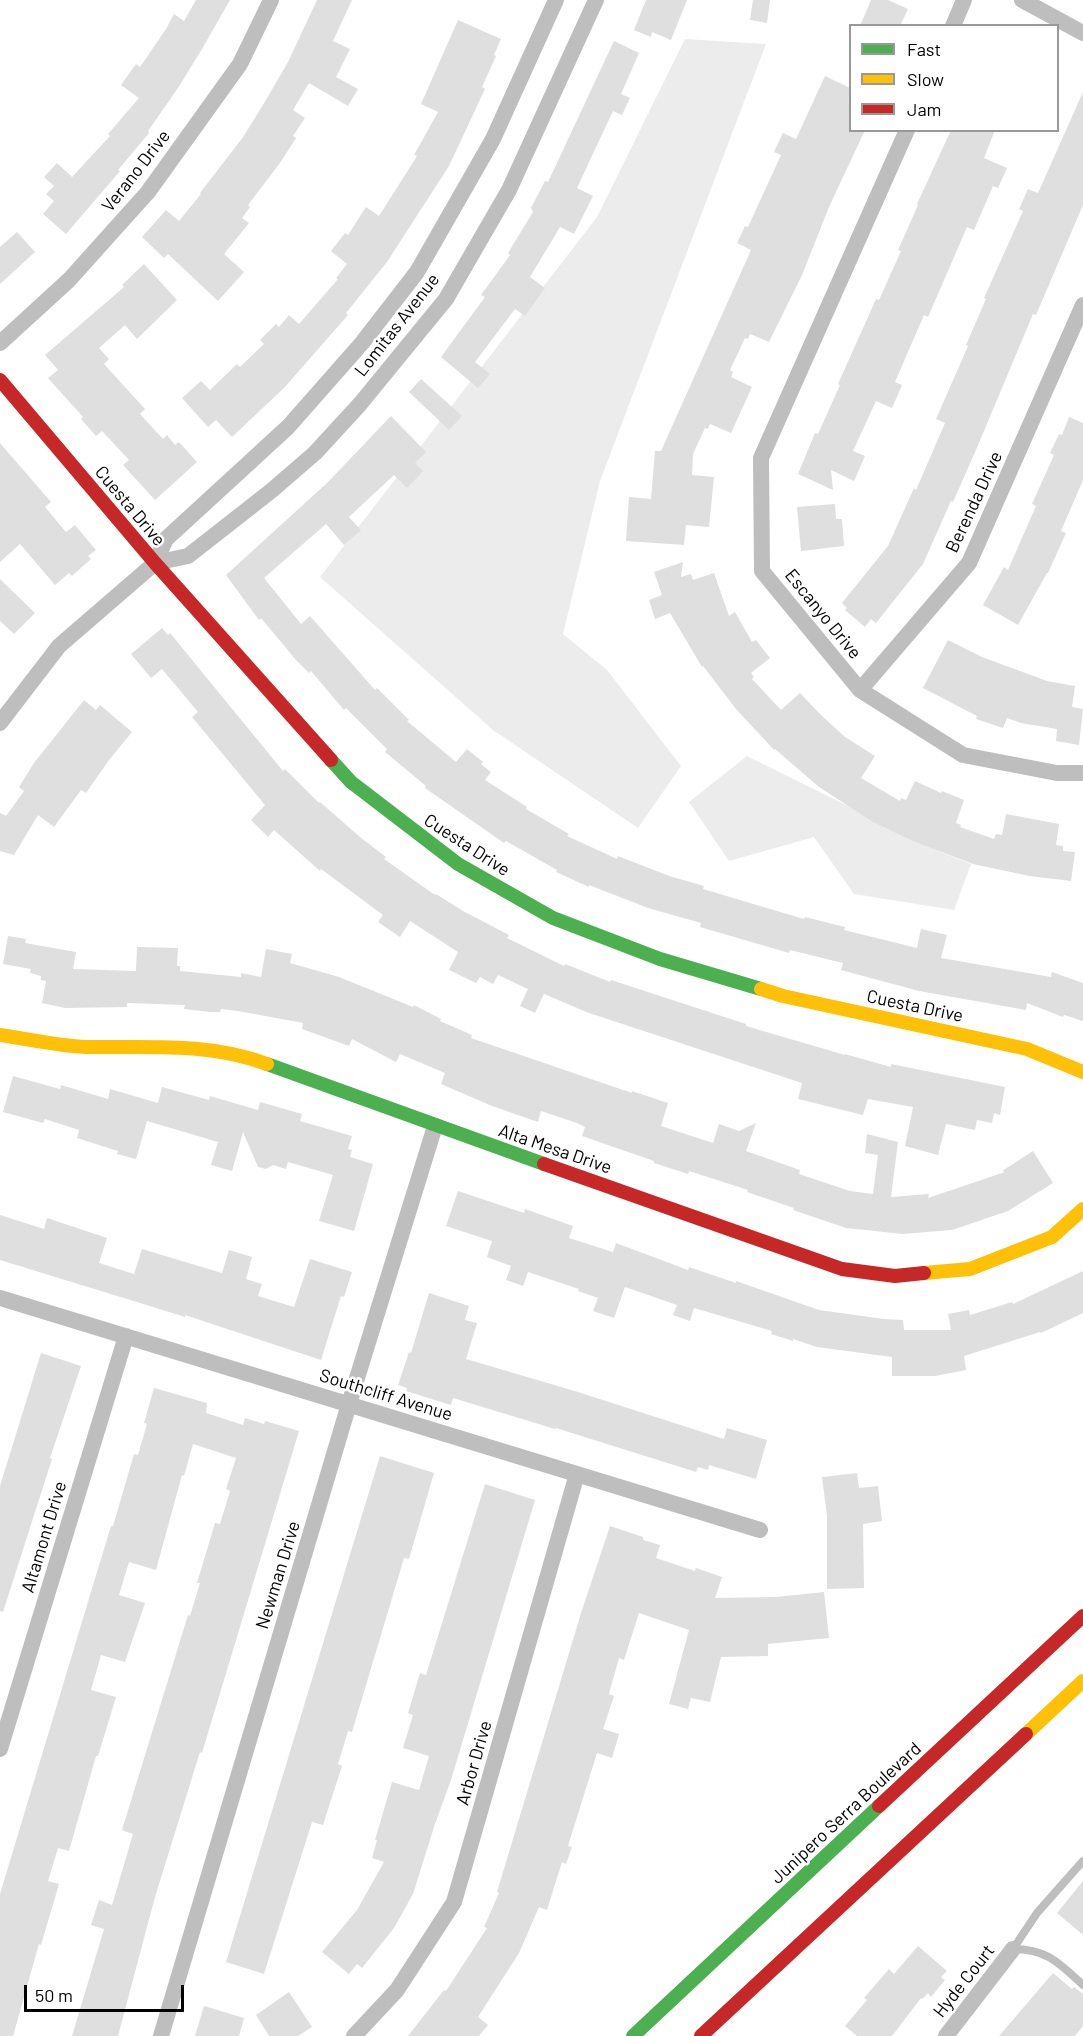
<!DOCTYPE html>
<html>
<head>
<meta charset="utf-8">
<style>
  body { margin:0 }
  #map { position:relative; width:1083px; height:2036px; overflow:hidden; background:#fff; font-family:Barlow,sans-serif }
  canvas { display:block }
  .legend { position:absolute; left:849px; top:24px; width:210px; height:108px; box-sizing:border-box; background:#fff; border:2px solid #999; margin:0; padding:8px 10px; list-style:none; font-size:18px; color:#000 }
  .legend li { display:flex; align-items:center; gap:12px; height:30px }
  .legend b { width:30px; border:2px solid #999 }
  .scale { position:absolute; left:24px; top:1985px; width:160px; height:27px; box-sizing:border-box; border:3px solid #000; border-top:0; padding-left:8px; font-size:18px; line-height:21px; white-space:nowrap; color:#000; -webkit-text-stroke:4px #fff; paint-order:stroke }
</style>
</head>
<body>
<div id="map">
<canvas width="1083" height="2036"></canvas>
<ul class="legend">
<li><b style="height:8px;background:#4caf50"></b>Fast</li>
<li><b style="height:8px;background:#ffc107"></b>Slow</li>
<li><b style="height:8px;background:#c62828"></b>Jam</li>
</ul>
<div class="scale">50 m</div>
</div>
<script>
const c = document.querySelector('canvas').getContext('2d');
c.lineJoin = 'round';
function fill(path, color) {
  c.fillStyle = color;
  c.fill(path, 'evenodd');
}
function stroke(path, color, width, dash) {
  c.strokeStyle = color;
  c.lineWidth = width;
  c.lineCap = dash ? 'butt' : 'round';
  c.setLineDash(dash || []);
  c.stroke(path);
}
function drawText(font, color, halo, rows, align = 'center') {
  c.font = font + ' Barlow,sans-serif';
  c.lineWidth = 5;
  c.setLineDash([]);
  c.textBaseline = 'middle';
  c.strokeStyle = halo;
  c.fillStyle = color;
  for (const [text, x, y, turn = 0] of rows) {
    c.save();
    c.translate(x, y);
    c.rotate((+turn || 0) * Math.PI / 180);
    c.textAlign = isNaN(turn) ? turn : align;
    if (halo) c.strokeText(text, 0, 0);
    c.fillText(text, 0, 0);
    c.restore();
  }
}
const green = new Path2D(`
  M685 39 766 44 600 481 563 634 607 670 681 766 638 828 493 730 320 577 597 217Z
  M747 756 943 853 971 864 954 910 854 894 814 837 729 861 689 802Z`);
const building = new Path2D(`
  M196 0H230L202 49 178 88 148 131 149 133 118 170 120 171 66 234 43 214 54 201 46 194 54 186 44 177 57 163 72 177 110 136 108 134 139 98 121 85 136 64 140 67 166 29 174 14 184 21Z
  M317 0H352L333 41 350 49 336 77 358 89 348 106 309 83 293 110 305 118 293 136 296 138 280 163 248 205 250 207 242 218 249 223 224 254 244 272 218 301 168 254 164 258 142 237 166 210 179 221 201 194 200 193 243 137 263 105 288 62Z
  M646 0H687L671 40 652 32 651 37 634 30Z
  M753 0H770L767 23 750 20Z
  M871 0H888L908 9 900 26H860Z
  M458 20 501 39 494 55 496 56 482 87 485 89 449 166 387 262 346 313 348 315 284 388 232 437 216 420 208 427 182 398 201 381 210 390 237 364 240 367 264 344 260 340 276 324 279 327 289 315 299 324 338 279 336 278 347 264 331 251 345 233 348 235 366 207 379 216 417 156 414 155 438 112 421 104Z
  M614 41 639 53 621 94 630 98 622 115 613 111 577 188 593 196 574 234 560 227 530 277 545 288 525 316 515 309 475 362 490 374 478 388 441 357 485 297 481 295 510 255 508 253 533 212 531 208 545 181 548 182Z
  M825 76 850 88V130H865L829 207 802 275 769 342 750 334 748 339 745 338 730 370 733 372 731 377 752 387 731 433 710 424 708 429 705 428 693 454 692 475 714 477 709 527 686 525 684 545 626 541 629 497 651 499 655 451H661L751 250 737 243 745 226 748 227 781 155 774 152 783 133 796 139Z
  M1083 92V205L1036 315 1033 314 976 450 953 502 951 501 923 564 876 623 871 619 865 627 845 610 847 608 842 603 888 546 914 488 916 490 945 423 936 419 968 346 966 345 986 299 984 298 1023 211 1019 209 1028 189 1038 193Z
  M951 130H995L984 158 1007 168 998 188 993 186 974 230 967 227 928 317 924 315 895 382 902 385 892 408 876 401 853 451 865 456 854 481 831 470 833 490 798 474 815 433 818 434 840 385 838 384 876 299 879 300 901 251 898 250 918 205 917 204Z
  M17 232 35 252 0 284V247Z
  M144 264 177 300 137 339 125 325 99 348 109 359 104 364 145 409 140 414 163 439 167 435 175 445 179 442 197 462 155 500 123 465 129 460 102 431 96 436 81 419 83 417 48 378 58 370 45 355 124 287 122 285Z
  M421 379 462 416 449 430 409 392Z
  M391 416 426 452 415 463 423 471 407 488 394 475 349 517 361 530 344 545 326 524 264 578 301 624 310 616 375 690 377 688 409 720 407 721 456 762 467 749 483 762 481 764 491 772 485 780 527 807 526 809 569 834 567 836 617 859 618 856 669 876 704 886 703 889 750 903 804 919 805 917 845 927 844 930 917 948 921 929 947 935 941 958 1051 977 1052 972 1083 983V1021L1064 1015 1063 1017 1027 1003 1026 1010 919 991 841 970 843 963 790 950 789 953 700 927 701 923 648 908 589 885V887L556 872 557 870 506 841 504 843 425 788 426 786 385 752 387 749 346 708 344 710 311 671 309 673 296 660 261 618 259 620 226 575 327 483Z
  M1069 417 1083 423V480L1061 531 1066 533 1048 573H1047L1018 625 983 605 1004 567 1008 570 1036 506 1032 504 1054 455 1050 453 1059 434 1062 435Z
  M0 443 51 502 45 507 66 532 75 525 96 550 88 556 91 559 72 576 69 573 55 585 20 544 0 562Z
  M835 504 836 519H842L844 546 801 551 797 507Z
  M683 562 681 577 691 574 693 580 714 573 729 616 735 612 752 642 756 640 770 658 751 673 754 677 752 679 781 710 800 693 822 716 845 737 875 756 861 778 900 801 901 798 906 800 915 781 941 793 942 791 964 800 956 823 961 825 960 827 994 839 996 834 1002 835 1006 814 1059 824 1056 845 1063 846V851L1075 852 1071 881 1029 876 973 864 913 841 873 822 819 787 775 749 774 750 736 709 703 666 702 667 670 613 655 619 649 600 662 595 654 572Z
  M0 579 35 613 14 634 0 621Z
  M162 628 168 635 170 633 283 771 285 769 319 803 320 802 360 837 386 857 384 859 435 895 436 894 463 911 509 935 507 938 564 966 565 964 610 982 611 980 746 1024V1026L845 1055V1054L891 1067V1064L1005 1087 1000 1115 994 1113 992 1123 977 1120 975 1130 946 1124 938 1155 905 1146 913 1107 868 1099 863 1115 798 1099 802 1083 589 1013 544 994 535 1013 520 1006 528 989 498 975 493 984 480 977 476 983 449 970 458 952 410 921 400 937 378 922 383 915 321 869 320 871 274 830 268 837 251 820 265 805 192 717 198 712 162 669 151 678 131 654Z
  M948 640 982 657 1047 681 1075 686 1072 707 1083 709 1079 745 1056 741 1057 729 1021 723 1007 718 1003 728 976 719 977 716 923 688Z
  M84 700 96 710 100 705 132 732 109 760 86 793 81 790 54 827 38 815 14 855 0 851V813L6 816 24 791 19 787 34 763Z
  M8 936 26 939 25 943 76 952 73 969 136 971 137 947 178 948 177 966H180V971L241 977V973L261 977 266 949 292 954 290 963 339 977 413 1007 414 1005 441 1019 440 1021 472 1035 471 1038 632 1093V1091L668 1103 661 1126 713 1143 719 1124 739 1131 756 1123 746 1151 800 1170 799 1174 850 1191 873 1194 878 1155 865 1153 867 1134 898 1142 891 1197 929 1194 928 1198 1005 1172 1002 1171 1033 1151 1053 1183 1008 1211 952 1230 903 1234 846 1228 793 1210 794 1208 747 1192 748 1190 689 1171 688 1174 654 1163V1161L582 1136 585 1127 577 1123 541 1111 538 1122 492 1106 441 1084 445 1073 400 1054 396 1062 352 1039 349 1046 302 1029 303 1023 238 1011 221 1009 220 1012H210L184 1009 185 1005 127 1003V1007L65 1008 42 1003 46 981 41 980V976L30 973 31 969 3 964Z
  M13 1076 60 1089 61 1085 108 1099 110 1089 158 1103 162 1087 209 1100 210 1096 258 1110 260 1102 302 1114 300 1121 352 1136 348 1149 352 1150 350 1157 373 1164 354 1231 319 1221 333 1175 288 1162 286 1169 273 1165 266 1169 258 1167 243 1132 232 1171 211 1165 218 1142 147 1121 136 1159 117 1154 118 1151 77 1138 79 1130 45 1119 43 1123 3 1112Z
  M458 1191 524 1213 525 1209 573 1226 569 1238 613 1252 616 1243 688 1270 689 1267 736 1283V1281L819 1310 884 1319 903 1320 904 1330H951L948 1314 969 1310 970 1315 1012 1302 1013 1304 1083 1271V1313L1041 1333 1040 1332 964 1356 966 1370 935 1376H892V1357L817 1347 793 1339V1341L771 1334 772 1331 694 1308 690 1321 673 1315 677 1305 625 1287 614 1318 593 1311 598 1298 578 1291 579 1289 528 1272 523 1286 506 1280 511 1266 487 1257 492 1241 446 1226Z
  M0 1215 44 1229 47 1218 107 1238 99 1263 134 1274 142 1249 222 1273 229 1250 252 1257 246 1279 262 1284 258 1296 294 1307 310 1259 352 1272 344 1297 341 1296 321 1360 185 1315V1317L153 1307 0 1260Z
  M429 1293 469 1306 465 1320 477 1323 466 1359 578 1392 724 1439 727 1428 767 1440 756 1479 709 1465 708 1470 698 1467 696 1472 556 1428 555 1429 453 1398 451 1405 406 1391 407 1388 398 1385 409 1352 411 1353Z
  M41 1353 81 1366 50 1458 52 1459 3 1612 0 1611V1486Z
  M154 1388 207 1403 206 1413 243 1425 245 1418 264 1424 265 1421 299 1431 202 1753 200 1752 155 1897 118 2036H72L104 1929 91 1925 99 1900 112 1905 133 1834 122 1830 188 1615 190 1616 200 1583H197L215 1523 220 1524 230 1491 226 1489 236 1458 193 1444 184 1476 182 1475 156 1570 129 1562 119 1595 145 1603 125 1662 101 1655 91 1690 116 1697 98 1756H96L69 1851 58 1848 48 1881 59 1884 41 1945 39 1944 13 2036H0V1894L97 1572 111 1526H113L134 1454 138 1455 147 1424 144 1423Z
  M380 1456 434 1473 409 1559 404 1558 352 1732 348 1731 338 1764 342 1766 323 1825 312 1822 264 1974 226 1962Z
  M857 1473 859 1488 878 1486 882 1521 863 1524 864 1588 827 1589V1516L822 1477Z
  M485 1484 535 1500 451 1780 435 1824 413 1894 394 1928 362 1968 357 1964 349 1974 322 1952 357 1910 384 1862 372 1858 377 1840H375L392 1782 419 1790 429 1756 403 1748 413 1715 408 1713 420 1673 426 1675Z
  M610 1526 643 1537V1540L660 1545 656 1558 695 1571 696 1568 722 1577 715 1598 776 1597 824 1592 829 1638 768 1644V1656L721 1657 710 1702 691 1698 688 1709 669 1704 689 1630 639 1613 624 1660 619 1658 609 1694 614 1696 603 1729 619 1734 612 1758 597 1753 568 1846 572 1847 566 1864 562 1862 547 1910 539 1907 519 1953 478 2017 488 2025 479 2036H408L444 1990 446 1991 487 1928 484 1927 499 1893 497 1892 582 1610Z
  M1083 1881V1935L1057 1913Z
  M918 1946 947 1971 941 1977 945 1980 931 1997 928 1993 922 1999 921 1998 892 2036H857L845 2026 867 2000 864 1998 889 1969 894 1974Z
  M1053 1973 1072 1989 1074 1987 1083 1994V2026L1075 2036H999Z
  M289 1992 312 2027 298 2036H269L256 2015Z
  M204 2006 244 2018 239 2036H195Z`);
const lane = new Path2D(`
  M1013 1949 1037 1913 1083 1861
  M1013 1949C1047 1949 1059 1963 1083 1985`);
const street = new Path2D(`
  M1022 0 1083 33
  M953 26 964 0
  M907 130 761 458 762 571 860 690 963 755 1057 773H1083
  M0 343 69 280 148 192 240 64 271 0
  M155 563 188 556 271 491 315 453 360 404 446 299 509 190 596 0
  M860 690 969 563 1083 305
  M0 723 59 646 155 563 166 539 288 427 362 343 417 272 493 139 556 0
  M0 1298 760 1530
  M0 1749 126 1336
  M161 2036 349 1404 435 1126
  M354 2036 397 1990 454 1902 577 1474
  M946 2036 1013 1949`);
const fast = new Path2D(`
  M331 760 351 782 458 864 553 918 660 959 761 989
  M267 1064 544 1164
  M633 2036 879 1806`);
const slow = new Path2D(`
  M761 989 783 996 1027 1049 1083 1072
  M0 1035C28 1039 58 1046 86 1047 148 1048 208 1042 267 1064
  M924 1273 970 1269 1052 1237 1083 1209
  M1026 1734 1083 1681`);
const jam = new Path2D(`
  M0 380 155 563 331 760
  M544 1164 842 1269 895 1276 924 1273
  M879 1806 1083 1616
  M701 2036 1026 1734`);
const streetNames = [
  ["Verano Drive",136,171,-52],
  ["Lomitas Avenue",397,325,-52],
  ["Berenda Drive",974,502,-65],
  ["Cuesta Drive",130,506,50],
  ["Escanyo Drive",823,614,51],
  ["Cuesta Drive",467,845,33],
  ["Cuesta Drive",915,1006,12],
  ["Alta Mesa Drive",555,1149,19],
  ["Southcliff Avenue",386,1395,17],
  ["Altamont Drive",44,1537,-73],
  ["Newman Drive",278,1575,-73],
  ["Arbor Drive",474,1763,-74],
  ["Junipero Serra Boulevard",846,1813,-43],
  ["Hyde Court",964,1981,-52]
];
fill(green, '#ececec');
fill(building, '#dfdfdf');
stroke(lane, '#bebebe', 8);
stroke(street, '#bebebe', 16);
stroke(fast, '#4caf50', 14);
stroke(slow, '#ffc107', 14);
stroke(jam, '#c62828', 14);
drawText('18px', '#000', '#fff', streetNames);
</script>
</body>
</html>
